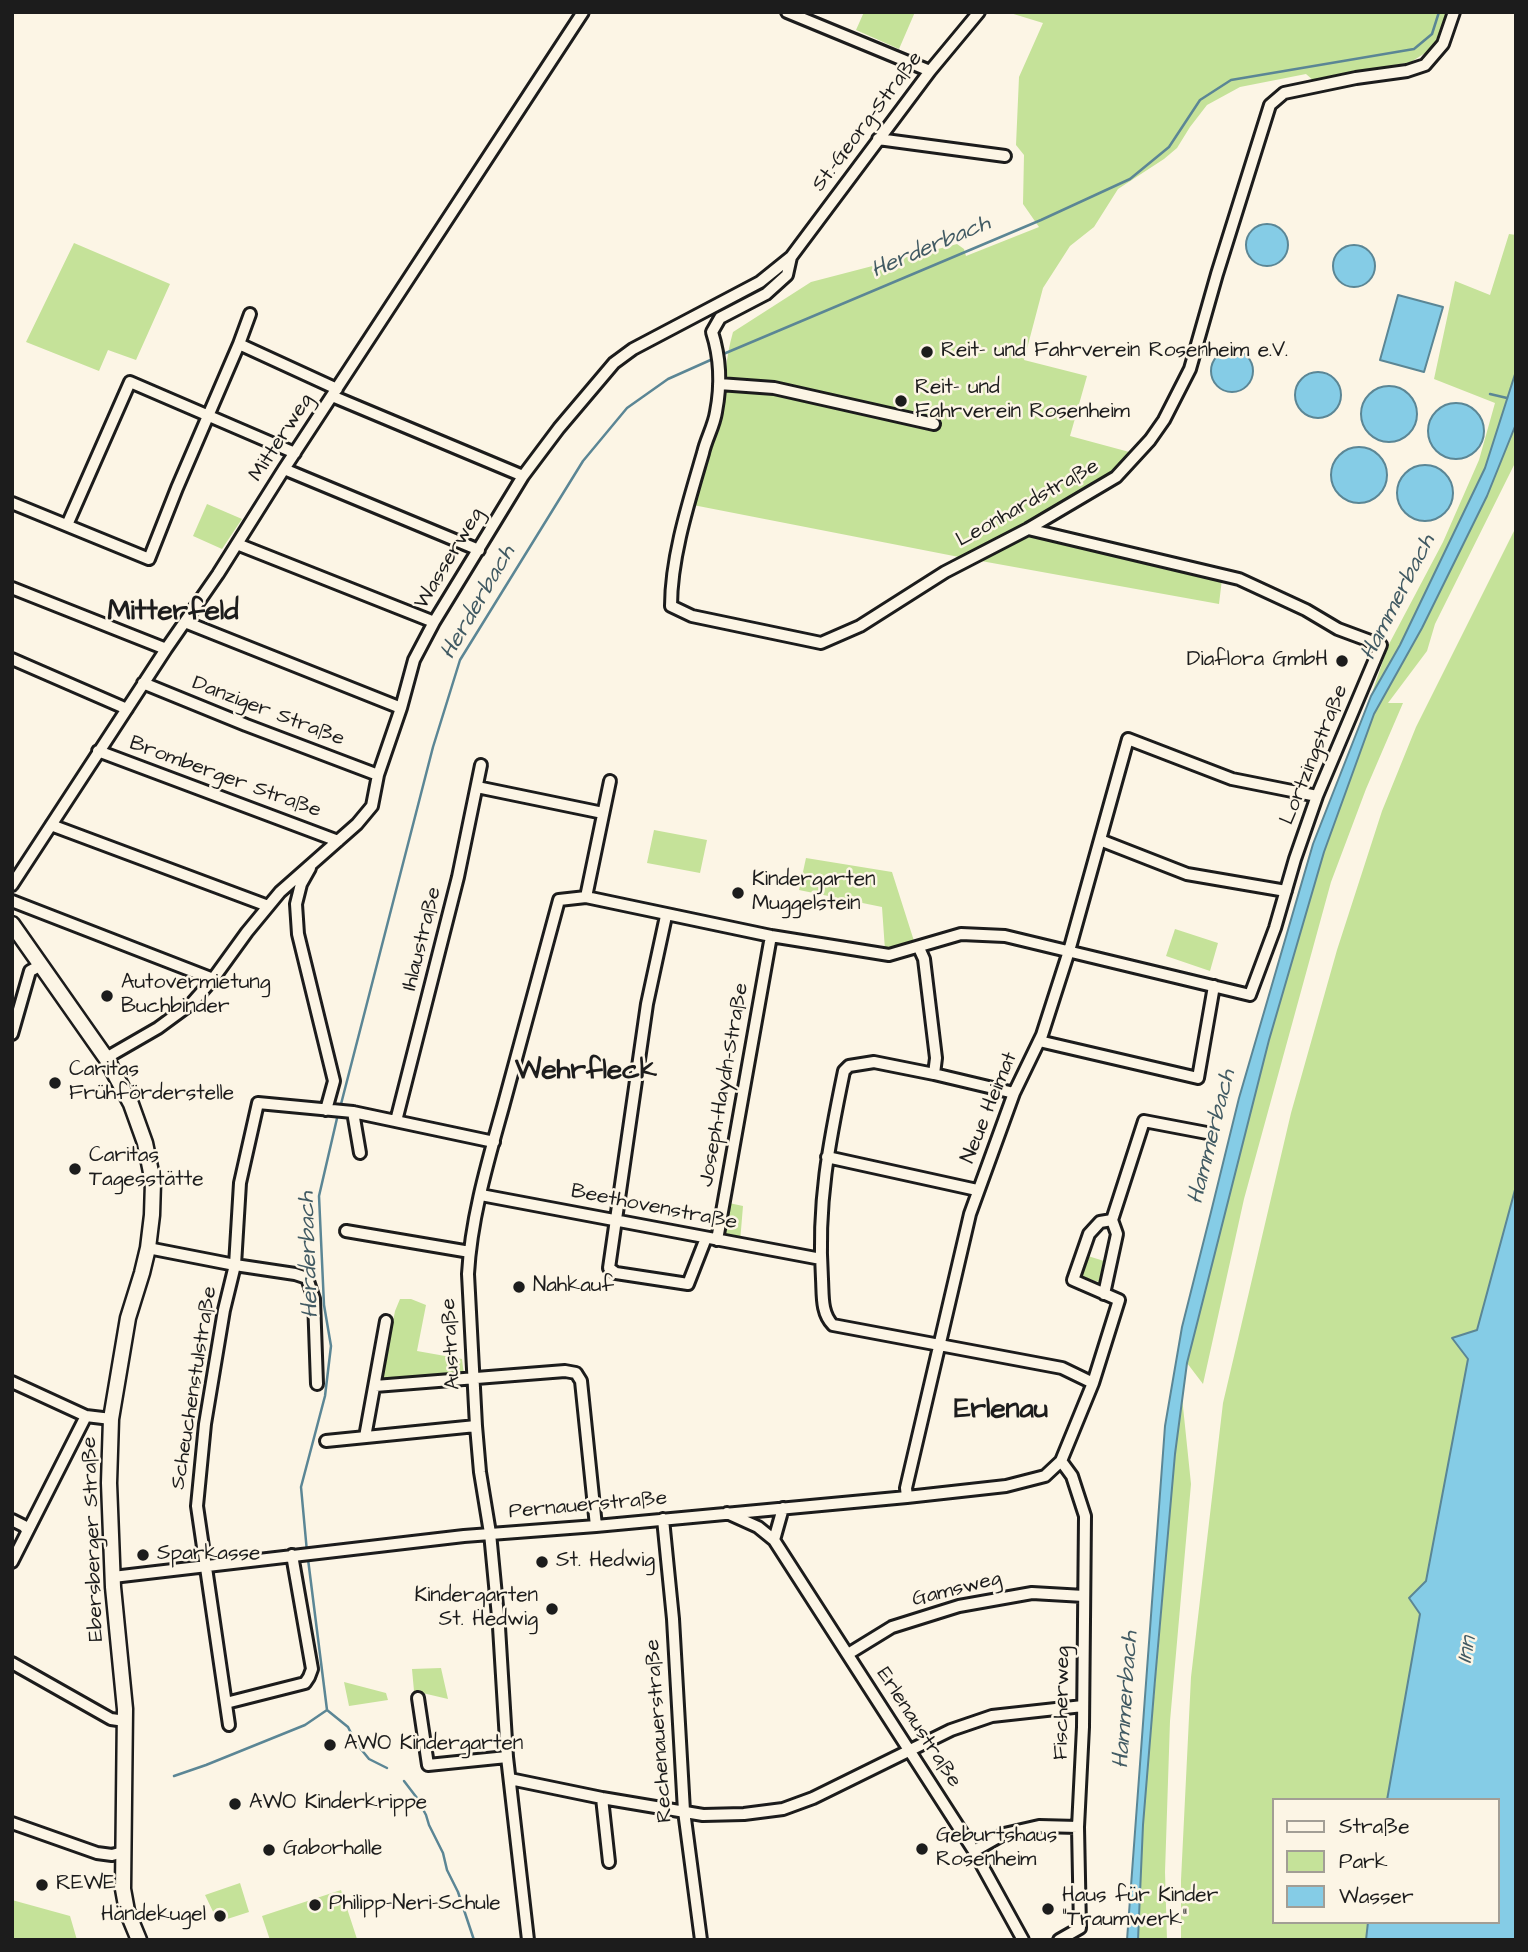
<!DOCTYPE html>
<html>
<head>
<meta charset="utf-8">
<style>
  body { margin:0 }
  #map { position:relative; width:1528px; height:1952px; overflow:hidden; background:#fcf5e5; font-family:"Architects Daughter",sans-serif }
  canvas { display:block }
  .frame { position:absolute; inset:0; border:14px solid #1c1c1c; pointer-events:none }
  .legend { position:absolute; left:1272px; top:1798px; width:228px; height:126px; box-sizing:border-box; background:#fcf5e5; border:2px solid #a29e95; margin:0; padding:9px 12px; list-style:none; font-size:21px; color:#1c1c1c }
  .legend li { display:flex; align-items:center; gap:14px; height:35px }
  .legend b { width:35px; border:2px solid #a29e95 }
</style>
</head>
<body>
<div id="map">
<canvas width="1528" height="1952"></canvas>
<div class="frame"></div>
<ul class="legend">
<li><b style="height:9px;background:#fcf5e5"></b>Straße</li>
<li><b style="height:19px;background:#c5e299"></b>Park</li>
<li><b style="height:19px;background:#85cce6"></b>Wasser</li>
</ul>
</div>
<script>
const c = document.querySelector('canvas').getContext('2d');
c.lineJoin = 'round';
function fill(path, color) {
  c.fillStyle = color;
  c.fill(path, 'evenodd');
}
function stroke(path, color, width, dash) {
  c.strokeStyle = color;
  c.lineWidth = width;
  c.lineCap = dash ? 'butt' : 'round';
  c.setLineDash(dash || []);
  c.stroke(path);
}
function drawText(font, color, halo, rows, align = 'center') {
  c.font = font + ' "Architects Daughter",sans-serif';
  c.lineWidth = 5;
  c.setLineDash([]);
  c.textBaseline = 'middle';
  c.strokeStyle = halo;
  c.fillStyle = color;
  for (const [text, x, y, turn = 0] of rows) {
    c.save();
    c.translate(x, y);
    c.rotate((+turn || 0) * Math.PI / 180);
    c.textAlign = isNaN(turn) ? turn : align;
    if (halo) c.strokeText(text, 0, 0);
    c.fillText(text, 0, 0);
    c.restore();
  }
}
const green = new Path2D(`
  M864 12H915L899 49 856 30Z
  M1007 12H1447L1433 48 1411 62 1314 81 1306 74 1240 87 1207 105 1190 127 1177 148 1164 159 1118 189 1094 227 1070 246 1043 288 1024 360 1087 376 1070 436 1133 453 1121 465 1017 529 1222 579 1219 604 959 557 693 505C702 475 713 444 719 414 725 387 725 359 733 332L811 282 957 244 964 249 966 256 1039 227 1023 204 1024 155 1016 145 1019 77 1043 23Z
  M1509 234 1516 235V371L1485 468 1400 645 1371 696 1388 646 1443 542 1479 460 1495 403 1434 379 1455 281 1490 295Z
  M74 243 170 284 136 360 108 350 99 371 26 342Z
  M1516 424V461L1435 624 1427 651 1388 703H1403L1366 789 1331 882 1244 1199 1203 1384 1187 1363 1269 1040 1324 852 1374 714 1422 628 1487 496Z
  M207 504 242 519 222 549 193 536Z
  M1516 527V1186L1477 1331 1468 1359 1426 1581 1409 1598 1420 1614 1387 1800H1274V1922H1368L1366 1940H1181V1880L1191 1677 1223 1403 1291 1113 1337 950 1382 811 1416 727Z
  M654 830 707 840 700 873 647 863Z
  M806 858 892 872 914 941 913 945 885 950 882 907 799 890Z
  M1175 929 1218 943 1210 971 1166 956Z
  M729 1203 743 1206 740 1242 722 1236Z
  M1088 1256 1104 1261 1099 1282 1082 1277Z
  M400 1299H411L426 1305 417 1351 462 1359 464 1375 382 1380 395 1311Z
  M1182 1397 1191 1484 1170 1721 1165 1872 1167 1940H1138L1143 1825 1175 1454Z
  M441 1668 448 1699 414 1691 412 1669Z
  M344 1682 386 1693 388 1700 349 1706Z
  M240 1883 249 1912 218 1922 205 1895Z
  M341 1890 357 1939 270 1940 262 1916Z
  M12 1900 70 1916 77 1940H12Z`);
const water = new Path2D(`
  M1246 245a21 21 0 1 1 42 0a21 21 0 1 1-42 0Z
  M1333 266a21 21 0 1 1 42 0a21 21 0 1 1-42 0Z
  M1398 295 1443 307 1424 372 1380 360Z
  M1211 371a21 21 0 1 1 42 0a21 21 0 1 1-42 0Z
  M1516 371V424L1487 496 1422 628 1374 714 1324 852 1269 1040 1187 1363 1175 1454 1155 1680 1143 1825 1138 1940H1127L1165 1426 1182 1327 1211 1212 1239 1098 1313 844 1371 696 1400 645 1485 468Z
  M1295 395a23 23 0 1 1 46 0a23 23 0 1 1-46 0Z
  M1361 414a28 28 0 1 1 56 0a28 28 0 1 1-56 0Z
  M1428 431a28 28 0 1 1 56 0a28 28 0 1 1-56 0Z
  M1331 475a28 28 0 1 1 56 0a28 28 0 1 1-56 0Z
  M1397 493a28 28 0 1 1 56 0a28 28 0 1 1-56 0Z
  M1516 1186V1940H1366L1368 1922H1498V1800H1387L1420 1614 1409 1598 1426 1581 1468 1359 1452 1338 1477 1330Z`);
const stream = new Path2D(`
  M721 355 1041 220 1130 179 1169 147 1200 100 1231 80 1414 49 1432 34 1439 12
  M1490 394 1507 398
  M340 1108 433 747 460 660 583 461 627 408 668 379 715 358
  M307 1552 301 1487 325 1396 331 1346 324 1305 319 1196 338 1114
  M327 1710 348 1727 356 1743 369 1759 387 1768
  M174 1776 206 1765 305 1725 327 1710 308 1559
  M404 1781 417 1798 426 1815 429 1825 443 1853 447 1870 458 1892 474 1940`);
const minor = new Path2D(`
  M787 12 930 71
  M878 139 1005 156
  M791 257 787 275 766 294 720 318 712 332C720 357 721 386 716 412 714 426 706 439 703 453 689 501 671 557 671 606L692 616 821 643 860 626 945 572 1028 529 1116 477 1150 440 1164 420 1190 369 1217 274 1270 105 1284 93 1356 78 1407 71 1425 65 1443 44 1454 12
  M239 344 250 314
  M719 384 774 388 934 424
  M332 396 523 476
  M284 469 479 550
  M12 503 149 559 177 488 239 344 337 389
  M67 525 130 382 295 453
  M237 544 434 622
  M12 588 166 649
  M185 622 401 708
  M12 659 127 709
  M143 683 246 725 378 775
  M98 751 338 841
  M477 787 603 813
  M51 825 268 906
  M1100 840 1187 874 1286 891
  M310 868 301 884 296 904 298 934 334 1081 326 1110
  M12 885 166 649 218 574 284 469 583 12
  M586 897 610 781
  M12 901 213 979
  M666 916 647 1004 609 1268 616 1273 688 1284 706 1238
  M919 948 924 959 936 1058 934 1074
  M12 1034 30 971 41 965
  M1039 1041 1198 1078 1214 986
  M106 1058 158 1028 192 1003 213 979 247 932 280 892 357 824 372 806 378 775 401 708 414 660 434 622 523 476 559 428 614 363 633 349 760 282 791 257 930 71 979 12
  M1014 1093 934 1074 874 1062 849 1066 844 1071C829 1143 817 1204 822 1279 823 1295 821 1313 833 1325L1062 1368 1093 1383
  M353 1112 360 1153
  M396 1121 458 877 481 765
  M827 1157 977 1190
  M481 1195 821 1259
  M1112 1220 1144 1121 1207 1133
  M346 1231 470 1252
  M717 1240 771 936
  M148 1248 235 1265 295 1274 307 1278 314 1299 317 1384
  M12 1382 86 1416 111 1419
  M375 1386 565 1371 576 1373 581 1381 596 1526
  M365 1437 386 1321
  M326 1441 476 1426
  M907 1497 906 1488 970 1214 1014 1093 1042 1035 1069 951 1128 739 1232 779 1317 796
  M727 1513 758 1527 774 1540 974 1851 1023 1940
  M663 1519 673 1619 684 1811 701 1940
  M12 1520 24 1526 27 1530
  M774 1540 783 1508
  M12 1562 86 1416
  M113 1577 464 1536 596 1526 907 1497 1006 1486 1045 1476 1061 1461 1093 1383 1119 1300 1073 1280 1089 1234 1100 1222 1112 1220 1117 1234 1104 1294
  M848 1654 892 1627 959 1606 1032 1593 1084 1596
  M12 1663 111 1719 125 1721
  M418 1698 428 1765 507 1757
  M226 1703 305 1683 309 1677 312 1669 292 1555
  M229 1725 197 1506 205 1424 224 1310 235 1265 240 1183 258 1103 353 1112 494 1142
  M510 1779 602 1798 703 1815 744 1814 783 1809 813 1798 951 1730 992 1716 1083 1706
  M602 1798 609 1862
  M12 1823 97 1853 112 1855 123 1852
  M974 1851 1004 1834 1039 1826 1078 1827
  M528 1940 507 1757 499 1627 490 1533 480 1472 476 1426 468 1274C471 1218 488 1161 503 1107 522 1038 540 969 559 900L586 897 771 936 889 955 961 934 1005 936 1250 995 1275 928 1295 859 1317 796 1381 645 1338 629 1306 610 1239 579 1028 529
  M1059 1940 1080 1928 1078 1827 1083 1727 1085 1516 1072 1476 1061 1461`);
const tertiary = new Path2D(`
  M12 924 106 1058 131 1104 145 1143 153 1182 152 1215 148 1248 142 1273 128 1318 111 1419 109 1483 113 1587 125 1709 123 1889 127 1911 139 1940`);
const markers = [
  [927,352,7,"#1c1c1c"],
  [901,401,7,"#1c1c1c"],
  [1342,661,7,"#1c1c1c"],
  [738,893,7,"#1c1c1c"],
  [107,996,7,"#1c1c1c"],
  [55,1083,7,"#1c1c1c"],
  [75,1169,7,"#1c1c1c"],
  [519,1287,7,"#1c1c1c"],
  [143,1555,7,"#1c1c1c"],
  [542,1562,7,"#1c1c1c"],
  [552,1609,7,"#1c1c1c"],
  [330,1745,7,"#1c1c1c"],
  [235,1804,7,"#1c1c1c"],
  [922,1849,7,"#1c1c1c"],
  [269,1850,7,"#1c1c1c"],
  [42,1885,7,"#1c1c1c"],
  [315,1905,7,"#1c1c1c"],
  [1048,1909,7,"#1c1c1c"],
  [220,1916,7,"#1c1c1c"]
];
const streetNames = [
  ["St.-Georg-Straße",868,122,-53],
  ["Mitterweg",282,438,-57],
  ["Leonhardstraße",1028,504,-29],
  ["Wasserweg",450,559,-59],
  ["Danziger Straße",268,712,21],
  ["Lortzingstraße",1315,755,-68],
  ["Bromberger Straße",225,778,20],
  ["Ihlaustraße",423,939,-76],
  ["Joseph-Haydn-Straße",725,1085,-80],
  ["Neue Heimat",990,1108,-68],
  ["Beethovenstraße",654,1208,11],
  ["Austraße",452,1344,-93],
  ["Scheuchenstulstraße",195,1388,-81],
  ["Pernauerstraße",588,1506,-5],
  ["Ebersberger Straße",94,1539,-92],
  ["Gamsweg",957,1590,-14],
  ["Fischerweg",1063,1703,-89],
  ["Erlenaustraße",918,1728,57],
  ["Rechenauerstraße",660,1731,-94]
];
const poiNames = [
  ["Reit- und Fahrverein Rosenheim e.V.",941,352],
  ["Reit- und",915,389],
  ["Fahrverein Rosenheim",915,413],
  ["Diaflora GmbH",1328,661,"right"],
  ["Kindergarten",752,881],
  ["Muggelstein",752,905],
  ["Autovermietung",121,984],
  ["Buchbinder",121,1008],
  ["Caritas",69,1071],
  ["Frühförderstelle",69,1095],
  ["Caritas",89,1157],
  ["Tagesstätte",89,1181],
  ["Nahkauf",533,1287],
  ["Sparkasse",157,1555],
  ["St. Hedwig",556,1562],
  ["Kindergarten",538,1597,"right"],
  ["St. Hedwig",538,1621,"right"],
  ["AWO Kindergarten",344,1745],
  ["AWO Kinderkrippe",249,1804],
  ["Geburtshaus",936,1837],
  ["Rosenheim",936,1861],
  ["Gaborhalle",283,1850],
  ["REWE",56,1885],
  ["Haus für Kinder",1062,1897],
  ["\"Traumwerk\"",1062,1921],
  ["Philipp-Neri-Schule",329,1905],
  ["Händekugel",206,1916,"right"]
];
const waterNames = [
  ["Herderbach",931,248,-23],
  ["Hammerbach",1399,598,-63],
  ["Herderbach",479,603,-60],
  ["Hammerbach",1213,1137,-76],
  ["Herderbach",310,1255,-92],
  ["Inn",1468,1650,-80],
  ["Hammerbach",1127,1700,-86]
];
const districtNames = [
  ["Mitterfeld",173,613],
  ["Wehrfleck",586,1072],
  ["Erlenau",1001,1411]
];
fill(green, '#c5e299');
fill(water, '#85cce6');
stroke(water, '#5b8695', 2);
stroke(stream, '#5b8695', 2.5);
stroke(minor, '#1c1c1c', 16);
stroke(tertiary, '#1c1c1c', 19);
stroke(minor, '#fcf5e5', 10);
stroke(tertiary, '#fcf5e5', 14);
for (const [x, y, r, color] of markers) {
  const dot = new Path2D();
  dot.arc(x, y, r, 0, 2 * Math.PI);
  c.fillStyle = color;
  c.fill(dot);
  stroke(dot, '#fcf5e5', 2.5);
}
drawText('21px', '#1c1c1c', '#fcf5e5', streetNames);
drawText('21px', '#1c1c1c', '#fcf5e5', poiNames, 'left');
drawText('italic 23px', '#415a63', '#fcf5e5', waterNames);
drawText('bold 28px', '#1c1c1c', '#fcf5e5', districtNames);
</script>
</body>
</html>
